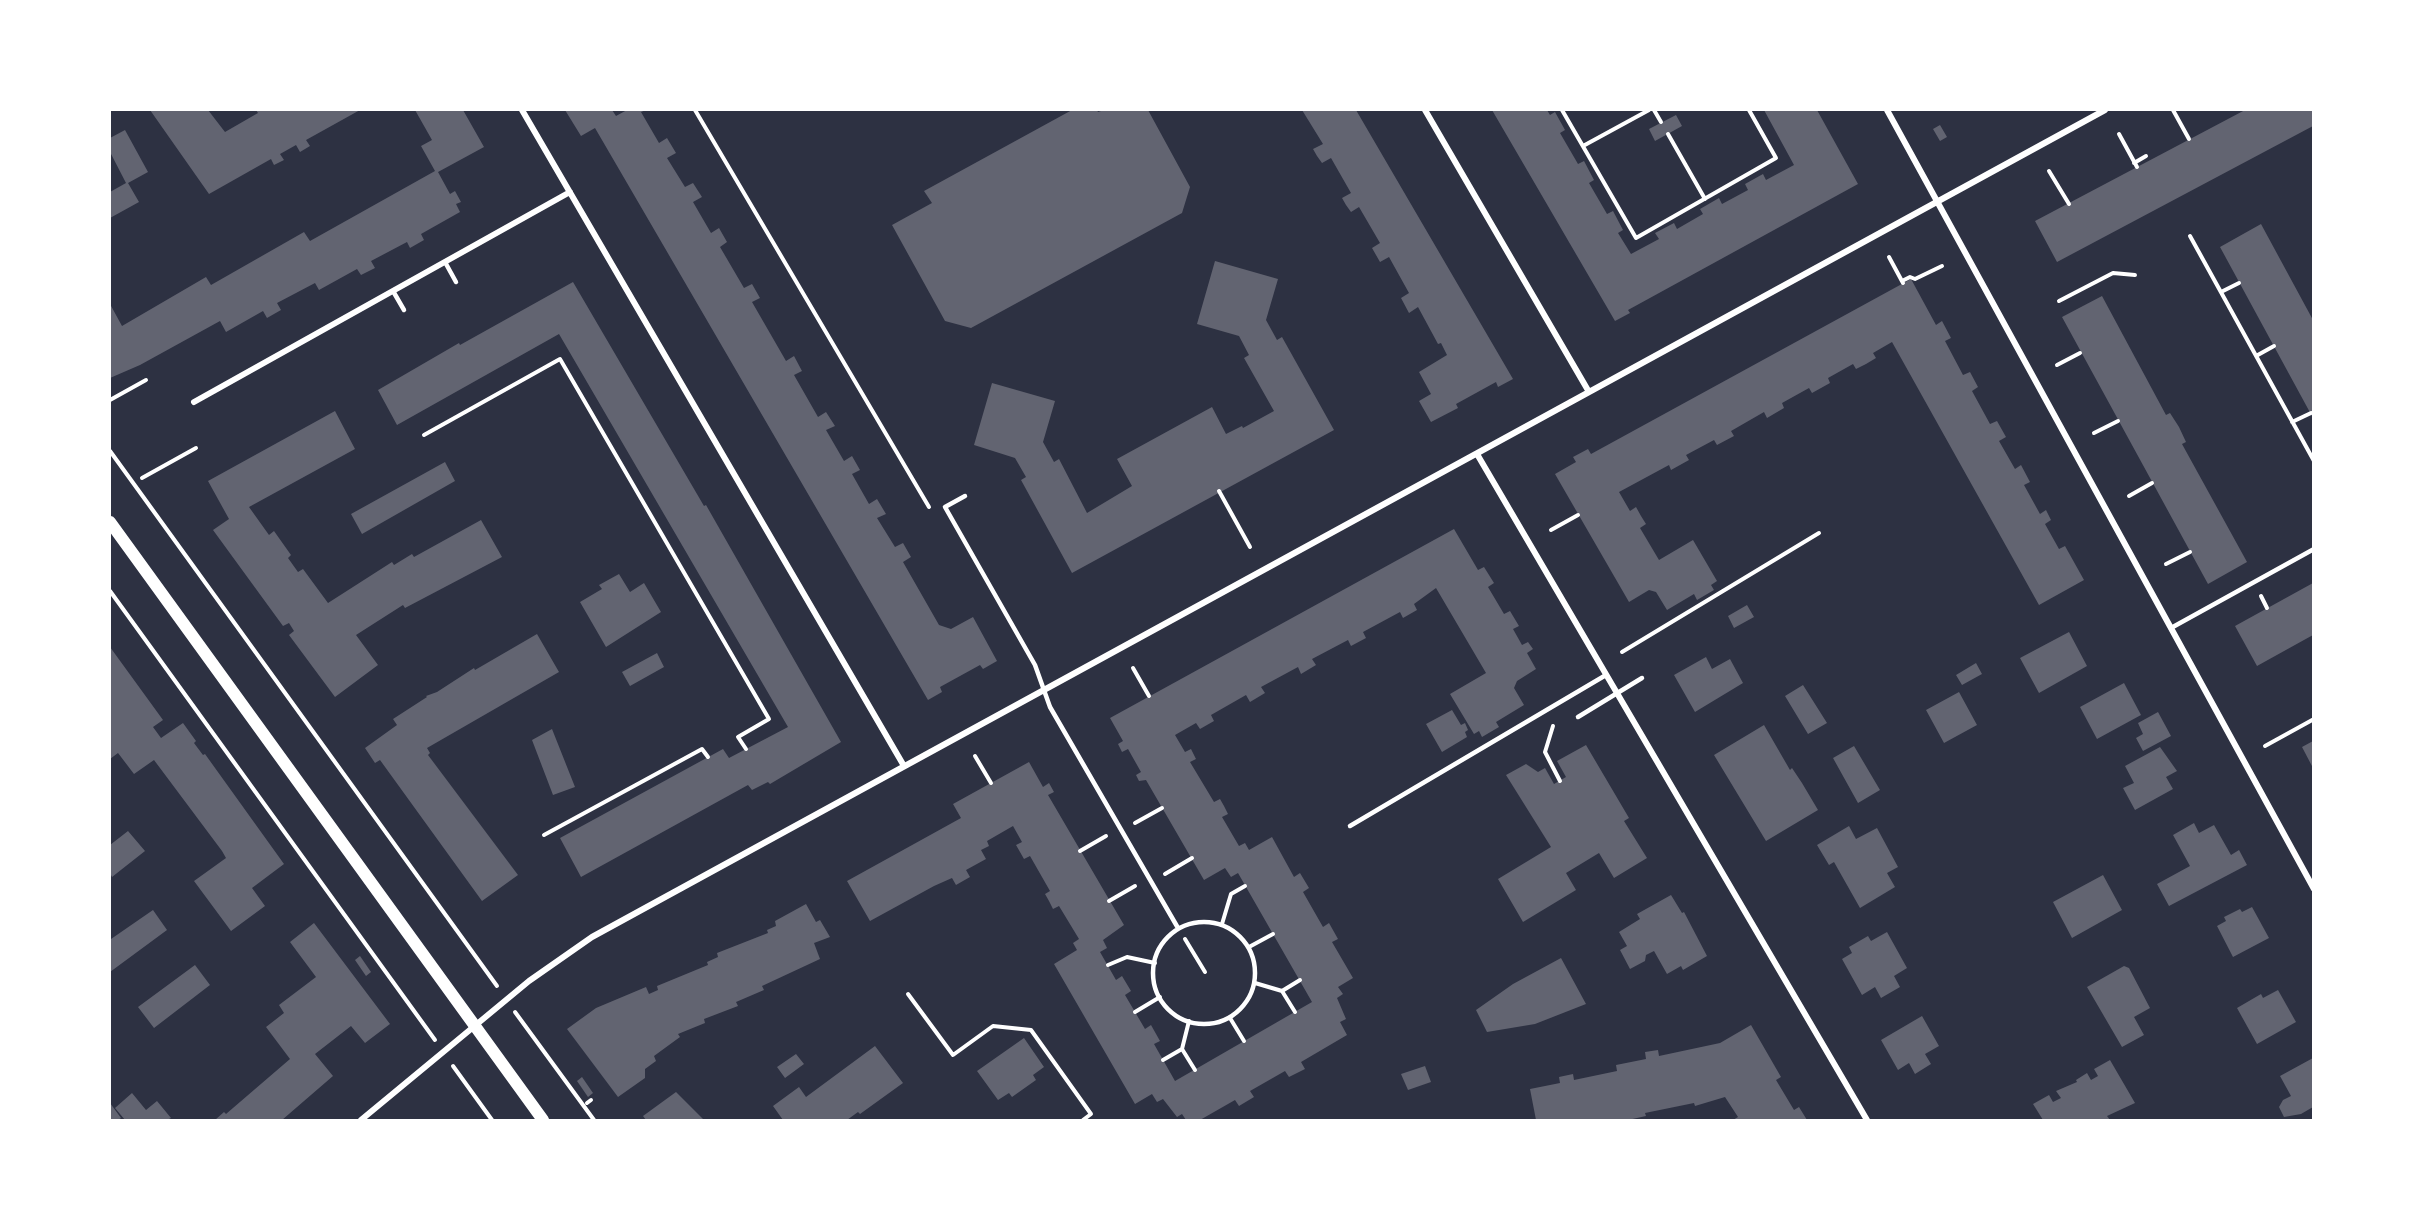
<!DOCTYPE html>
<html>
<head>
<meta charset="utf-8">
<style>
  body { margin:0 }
  #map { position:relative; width:2423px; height:1230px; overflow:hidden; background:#2d3142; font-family:"PT Sans Narrow",sans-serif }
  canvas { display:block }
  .frame { position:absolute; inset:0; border:111px solid #fff; pointer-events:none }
</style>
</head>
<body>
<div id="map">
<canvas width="2423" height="1230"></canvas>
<div class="frame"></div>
</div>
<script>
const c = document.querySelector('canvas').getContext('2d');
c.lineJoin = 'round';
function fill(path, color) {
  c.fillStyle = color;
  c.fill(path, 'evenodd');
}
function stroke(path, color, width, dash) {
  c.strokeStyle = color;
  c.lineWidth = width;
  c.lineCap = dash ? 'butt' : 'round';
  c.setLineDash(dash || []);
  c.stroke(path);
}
const building = new Path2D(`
  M150 110H208L225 132 258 113 256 110H360L306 140 310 146 300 152 296 145 280 154 284 160 274 165 271 159 209 194Z
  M415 110H463L484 147 438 172 450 194 455 191 461 202 456 204 460 212 421 234 424 240 410 248 407 242 371 261 375 268 361 275 357 269 319 290 315 283 277 303 281 310 267 318 263 311 226 332 220 321 140 365 110 378V304L122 326 206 277 211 285 304 232 310 241 435 171 421 146 432 140Z
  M565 110H612L616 116 627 110H646L641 112 659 143 667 138 676 153 667 158 685 187 693 183 702 197 693 202 711 233 719 228 727 242 720 247 744 288 752 284 760 298 752 302 786 361 794 356 802 371 794 375 818 417 826 412 835 426 826 430 844 461 852 456 860 470 852 474 869 504 877 499 886 514 877 518 895 547 903 543 911 557 903 562 939 625 951 629 973 617 997 661 983 669 980 665 940 687 942 692 928 700 595 128 581 136Z
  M1072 110H1097L1098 112 1104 110H1148L1190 187 1182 213 971 328 945 321 892 225 932 203 924 191Z
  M1302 110H1356L1513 379 1498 387 1496 382 1456 404 1458 408 1431 422 1419 401 1431 394 1419 372 1447 355 1441 343 1438 344 1418 307 1409 313 1401 298 1409 293 1389 257 1380 262 1372 248 1380 243 1359 207 1351 212 1346 205 1342 198 1351 193 1331 158 1322 163 1317 156 1313 149 1323 144Z
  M1492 110H1547L1550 115 1555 112 1565 130 1560 133 1578 164 1584 161 1594 180 1589 183 1607 214 1613 211 1623 230 1618 233 1631 254 1659 239 1655 233 1674 223 1677 229 1703 214 1700 209 1719 198 1722 204 1748 190 1745 184 1763 174 1766 180 1794 165 1764 110H1817L1858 184 1628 310 1630 313 1615 321Z
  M2245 110H2313V126L2057 262 2035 221Z
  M1676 115 1682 126 1655 141 1649 129Z
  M1940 125 1947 137 1940 141 1933 129Z
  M125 130 148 172 128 183 139 202 110 218V192L126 183 110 152V138Z
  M2261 224 2313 320V418L2220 247Z
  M1215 261 1278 279 1266 320 1277 340 1282 337 1334 430 1072 573 1021 480 1026 477 1015 458 974 445 992 383 1055 401 1043 442 1054 462 1059 459 1087 513 1132 486 1117 459 1212 407 1226 434 1242 426 1243 428 1274 411 1244 358 1249 355 1239 336 1197 324Z
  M1911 279 1936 325 1942 321 1951 338 1945 341 1963 375 1970 372 1978 387 1972 391 1990 424 1997 421 2006 437 1999 441 2015 469 2021 465 2030 482 2024 485 2040 514 2046 510 2051 520 2045 524 2059 549 2065 546 2084 580 2039 605 1892 342 1873 353 1876 358 1866 364 1856 369 1853 364 1828 378 1830 383 1812 393 1809 388 1782 403 1784 408 1767 418 1764 412 1731 431 1734 436 1717 445 1714 440 1686 455 1689 460 1671 470 1669 465 1619 492 1630 511 1636 507 1641 516 1646 524 1640 528 1659 560 1693 540 1717 581 1711 585 1714 590 1697 600 1694 594 1667 610 1656 592 1649 590 1629 602 1555 474 1576 462 1573 457 1588 449 1591 454Z
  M573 282 704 506 706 505 841 742 770 784 768 782 752 790 748 785 581 877 560 838 723 749 729 758 788 727 559 334 397 425 378 390 459 343 460 345Z
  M2102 296 2166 415 2170 413 2179 427 2186 442 2182 444 2247 562 2208 584 2062 317Z
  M335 411 355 449 249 507 269 535 274 531 291 555 288 558 298 572 303 569 328 603 392 562 394 565 412 554 414 557 481 520 502 557 405 608 403 605 356 635 378 665 335 697 289 635 294 631 289 623 283 626 213 530 229 519 208 481Z
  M445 462 455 481 362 534 351 514Z
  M1454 529 1478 570 1484 567 1494 583 1488 587 1504 614 1510 611 1519 626 1513 629 1522 645 1528 642 1533 649 1527 653 1536 669 1517 681 1514 688 1524 705 1496 722 1499 727 1482 737 1479 731 1474 734 1450 694 1486 673 1436 588 1414 604 1417 610 1403 618 1400 612 1363 632 1366 638 1351 646 1348 640 1312 659 1316 665 1301 674 1298 667 1261 687 1265 693 1250 702 1246 695 1211 715 1214 721 1200 729 1196 723 1175 735 1185 752 1191 749 1196 759 1190 762 1214 802 1220 799 1224 806 1228 814 1222 817 1239 846 1245 843 1249 850 1272 837 1294 877 1300 873 1309 888 1303 892 1323 927 1329 923 1338 939 1332 942 1353 978 1338 987 1343 994 1337 998 1346 1019 1340 1022 1347 1035 1301 1062 1305 1069 1289 1077 1285 1071 1250 1091 1254 1097 1239 1106 1235 1100 1200 1120H1186L1182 1114 1177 1117 1163 1099 1157 1102 1152 1094 1135 1104 1054 964 1077 950 1073 943 1079 939 1059 906 1053 909 1049 901 1045 894 1050 891 1030 856 1024 859 1016 845 1022 842 1013 826 987 841 989 846 981 850 986 859 966 870 970 877 956 885 952 878 934 886 870 921 847 881 961 818 953 804 1029 762 1043 787 1049 783 1054 792 1048 795 1124 925 1103 940 1107 948 1100 952 1116 980 1122 976 1131 991 1125 995 1145 1029 1151 1025 1160 1041 1154 1044 1175 1081 1312 1002 1238 873 1231 877 1225 868 1204 880 1146 780 1139 781 1136 775 1141 772 1128 749 1122 752 1118 744 1123 741 1110 718Z
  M619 574 630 592 644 583 661 612 606 647 580 602 602 589 599 585Z
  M2313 583V635L2257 666 2235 626Z
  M1747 605 1754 617 1734 628 1728 616Z
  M2069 632 2087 666 2039 693 2020 658Z
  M537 634 559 672 427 748 430 753 428 755 518 875 482 901 380 760 375 763 365 748 397 725 393 719 427 697 426 696 437 692 474 668 475 670Z
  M110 647 163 720 153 727 161 738 183 723 196 741 194 743 203 755 205 754 284 864 252 888 265 906 231 931 194 881 226 858 222 851 154 760 134 774 118 753 110 759Z
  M657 653 664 667 630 686 622 672Z
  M1706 657 1712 669 1730 659 1743 683 1695 712 1674 675Z
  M1976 663 1982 674 1962 685 1956 675Z
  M2124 683 2141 715 2097 739 2080 707Z
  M1803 685 1827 723 1808 734 1785 696Z
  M1959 692 1977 725 1944 743 1926 710Z
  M1452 710 1461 725 1465 723 1468 730 1465 732 1467 737 1442 752 1426 724Z
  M2158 712 2171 736 2143 751 2136 738 2143 734 2138 723Z
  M1764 725 1790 770 1792 768 1802 783 1818 810 1766 841 1714 755Z
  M552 729 575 787 553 795 532 740Z
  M2313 741V768L2302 747Z
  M1586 745 1629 818 1624 821 1647 858 1614 878 1599 853 1566 873 1576 890 1523 922 1498 879 1551 847 1506 775 1526 764 1538 772 1545 768 1554 784 1566 777 1557 761Z
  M1854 746 1880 790 1858 803 1833 758Z
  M2160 747 2177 771 2166 777 2173 789 2135 810 2123 788 2134 783 2125 766Z
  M2194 823 2199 833 2214 825 2231 855 2239 850 2247 865 2169 906 2157 884 2190 866 2173 835Z
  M1849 826 1856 839 1877 828 1898 867 1887 873 1895 887 1860 908 1834 862 1829 865 1817 845Z
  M128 831 145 851 112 877 110 873V845Z
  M2103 875 2122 910 2072 938 2053 902Z
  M1671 895 1682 913 1684 912 1707 956 1683 970 1681 966 1667 974 1654 951 1646 955 1645 961 1630 969 1620 950 1627 946 1619 932 1640 919 1637 914Z
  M806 904 816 922 820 920 830 937 814 943 820 959 762 986 764 990 736 1002 738 1006 704 1019 705 1023 678 1034 680 1037 654 1056 656 1061 645 1069V1078L618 1097 567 1029 596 1008 646 987 649 994 658 990 657 986 708 965 707 962 718 957 717 953 768 933 767 930 776 926 775 921Z
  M2252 907 2269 938 2233 957 2217 926 2226 921 2224 917 2240 909 2242 912Z
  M153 910 167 930 110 972V937L111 939Z
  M314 923 390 1024 365 1043 351 1026 315 1054 333 1076 282 1120H215L224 1112 226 1114 290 1059 266 1027 284 1013 279 1005 316 977 290 942Z
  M1887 932 1907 968 1894 976 1900 987 1881 998 1875 987 1862 995 1842 959 1852 953 1849 947 1868 936 1871 941Z
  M360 956 371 972 366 976 355 960Z
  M1561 958 1586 1004 1535 1024 1487 1032 1476 1010 1513 984Z
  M195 965 210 985 154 1028 138 1007Z
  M2124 966 2129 968 2150 1008 2134 1017 2144 1035 2122 1047 2087 987Z
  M2278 990 2296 1022 2257 1044 2237 1008 2261 994 2263 998Z
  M1922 1016 1939 1046 1925 1054 1931 1064 1915 1074 1909 1063 1898 1070 1881 1040Z
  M1751 1025 1781 1077 1776 1080 1794 1110 1799 1107 1807 1120H1733L1738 1117 1725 1097 1695 1106 1694 1103 1645 1113 1646 1116 1628 1120H1536L1530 1089 1560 1083 1559 1077 1573 1074 1574 1080 1617 1071 1616 1065 1646 1059 1645 1052 1658 1050 1659 1056 1720 1043Z
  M1024 1038 1044 1067 1033 1075 1036 1080 1012 1097 1009 1093 998 1100 977 1071Z
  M875 1046 903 1083 860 1114 858 1112 847 1120H783L773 1106 799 1087 806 1097Z
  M796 1054 804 1064 785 1078 777 1067Z
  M2313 1058V1107L2301 1114 2284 1117 2279 1107 2283 1100 2291 1096 2280 1076Z
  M2110 1060 2135 1103 2107 1116 2110 1120H2043L2033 1104 2049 1095 2053 1102 2061 1098 2056 1091 2077 1082 2076 1080 2087 1073 2091 1080 2098 1076 2094 1069Z
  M1425 1066 1431 1082 1408 1090 1401 1074Z
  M582 1077 593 1093 588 1097 577 1081Z
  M676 1092 704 1120H646L643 1116Z
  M132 1093 146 1110 157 1101 171 1118 167 1120H125L115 1108Z
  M110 1103 121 1118 118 1120H110Z`);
const path = new Path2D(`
  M695 110 929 507
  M1562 110 1636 238 1776 158 1749 110
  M1654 110 1661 122
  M2173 110 2189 139
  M1668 134 1705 199
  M2119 134 2137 167
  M1583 146 1649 110
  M2134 163 2146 156
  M2049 171 2069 204
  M2190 236 2314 461
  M1889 257 1903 283
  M1902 281 1910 277 1915 279 1942 266
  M2221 292 2239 283
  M2059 301 2113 273 2135 275
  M2256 356 2274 346
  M2057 365 2080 353
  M110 400 146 380
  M2292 422 2311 413
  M2094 433 2118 421
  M424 435 560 359 769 719 738 737 746 749
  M110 451 497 986
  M142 478 196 448
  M1219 491 1250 547
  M2129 496 2152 483
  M1551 530 1578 515
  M2166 564 2190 552
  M110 591 435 1040
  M2261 596 2267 608
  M1622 652 1819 533
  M1133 668 1149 696
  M1553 726 1545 752 1560 781
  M2265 746 2314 719
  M975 756 991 783
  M1135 823 1162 808
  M544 835 702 749 708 757
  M1080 851 1106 836
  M1165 874 1192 858
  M1109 901 1135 886
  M1222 924 1231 894 1245 886
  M1185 939 1205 972
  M1249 947 1273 934
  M1108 965 1127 957 1155 963
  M1255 983 1282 991 1295 1012
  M1282 991 1300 980
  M908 994 953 1055 993 1026 1031 1030 1091 1114 1083 1120
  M515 1012 594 1120
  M1135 1012 1160 997
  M1230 1018 1244 1041
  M1182 1049 1195 1070
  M1163 1060 1182 1049 1189 1021
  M453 1066 492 1120
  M587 1103 591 1100`);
const service = new Path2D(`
  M445 262 456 282
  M393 291 404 310
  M965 496 945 507 1035 665 1050 707 1178 928
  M2171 628 2314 549
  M1578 717 1642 678
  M1350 826 1606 675
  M1153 973a51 51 0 1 1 102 0a51 51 0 1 1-102 0Z`);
const minor = new Path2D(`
  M522 110 904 766
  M1425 110 1589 392
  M1887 110 2314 889
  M194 402 570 192
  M1477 454 1867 1120
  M361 1120 529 981 592 937 2105 110`);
const secondary = new Path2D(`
  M110 522 543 1120`);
fill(building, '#626471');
stroke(path, '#fff', 4);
stroke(service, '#fff', 4.5);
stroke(minor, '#fff', 6);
stroke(secondary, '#fff', 12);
</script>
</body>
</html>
